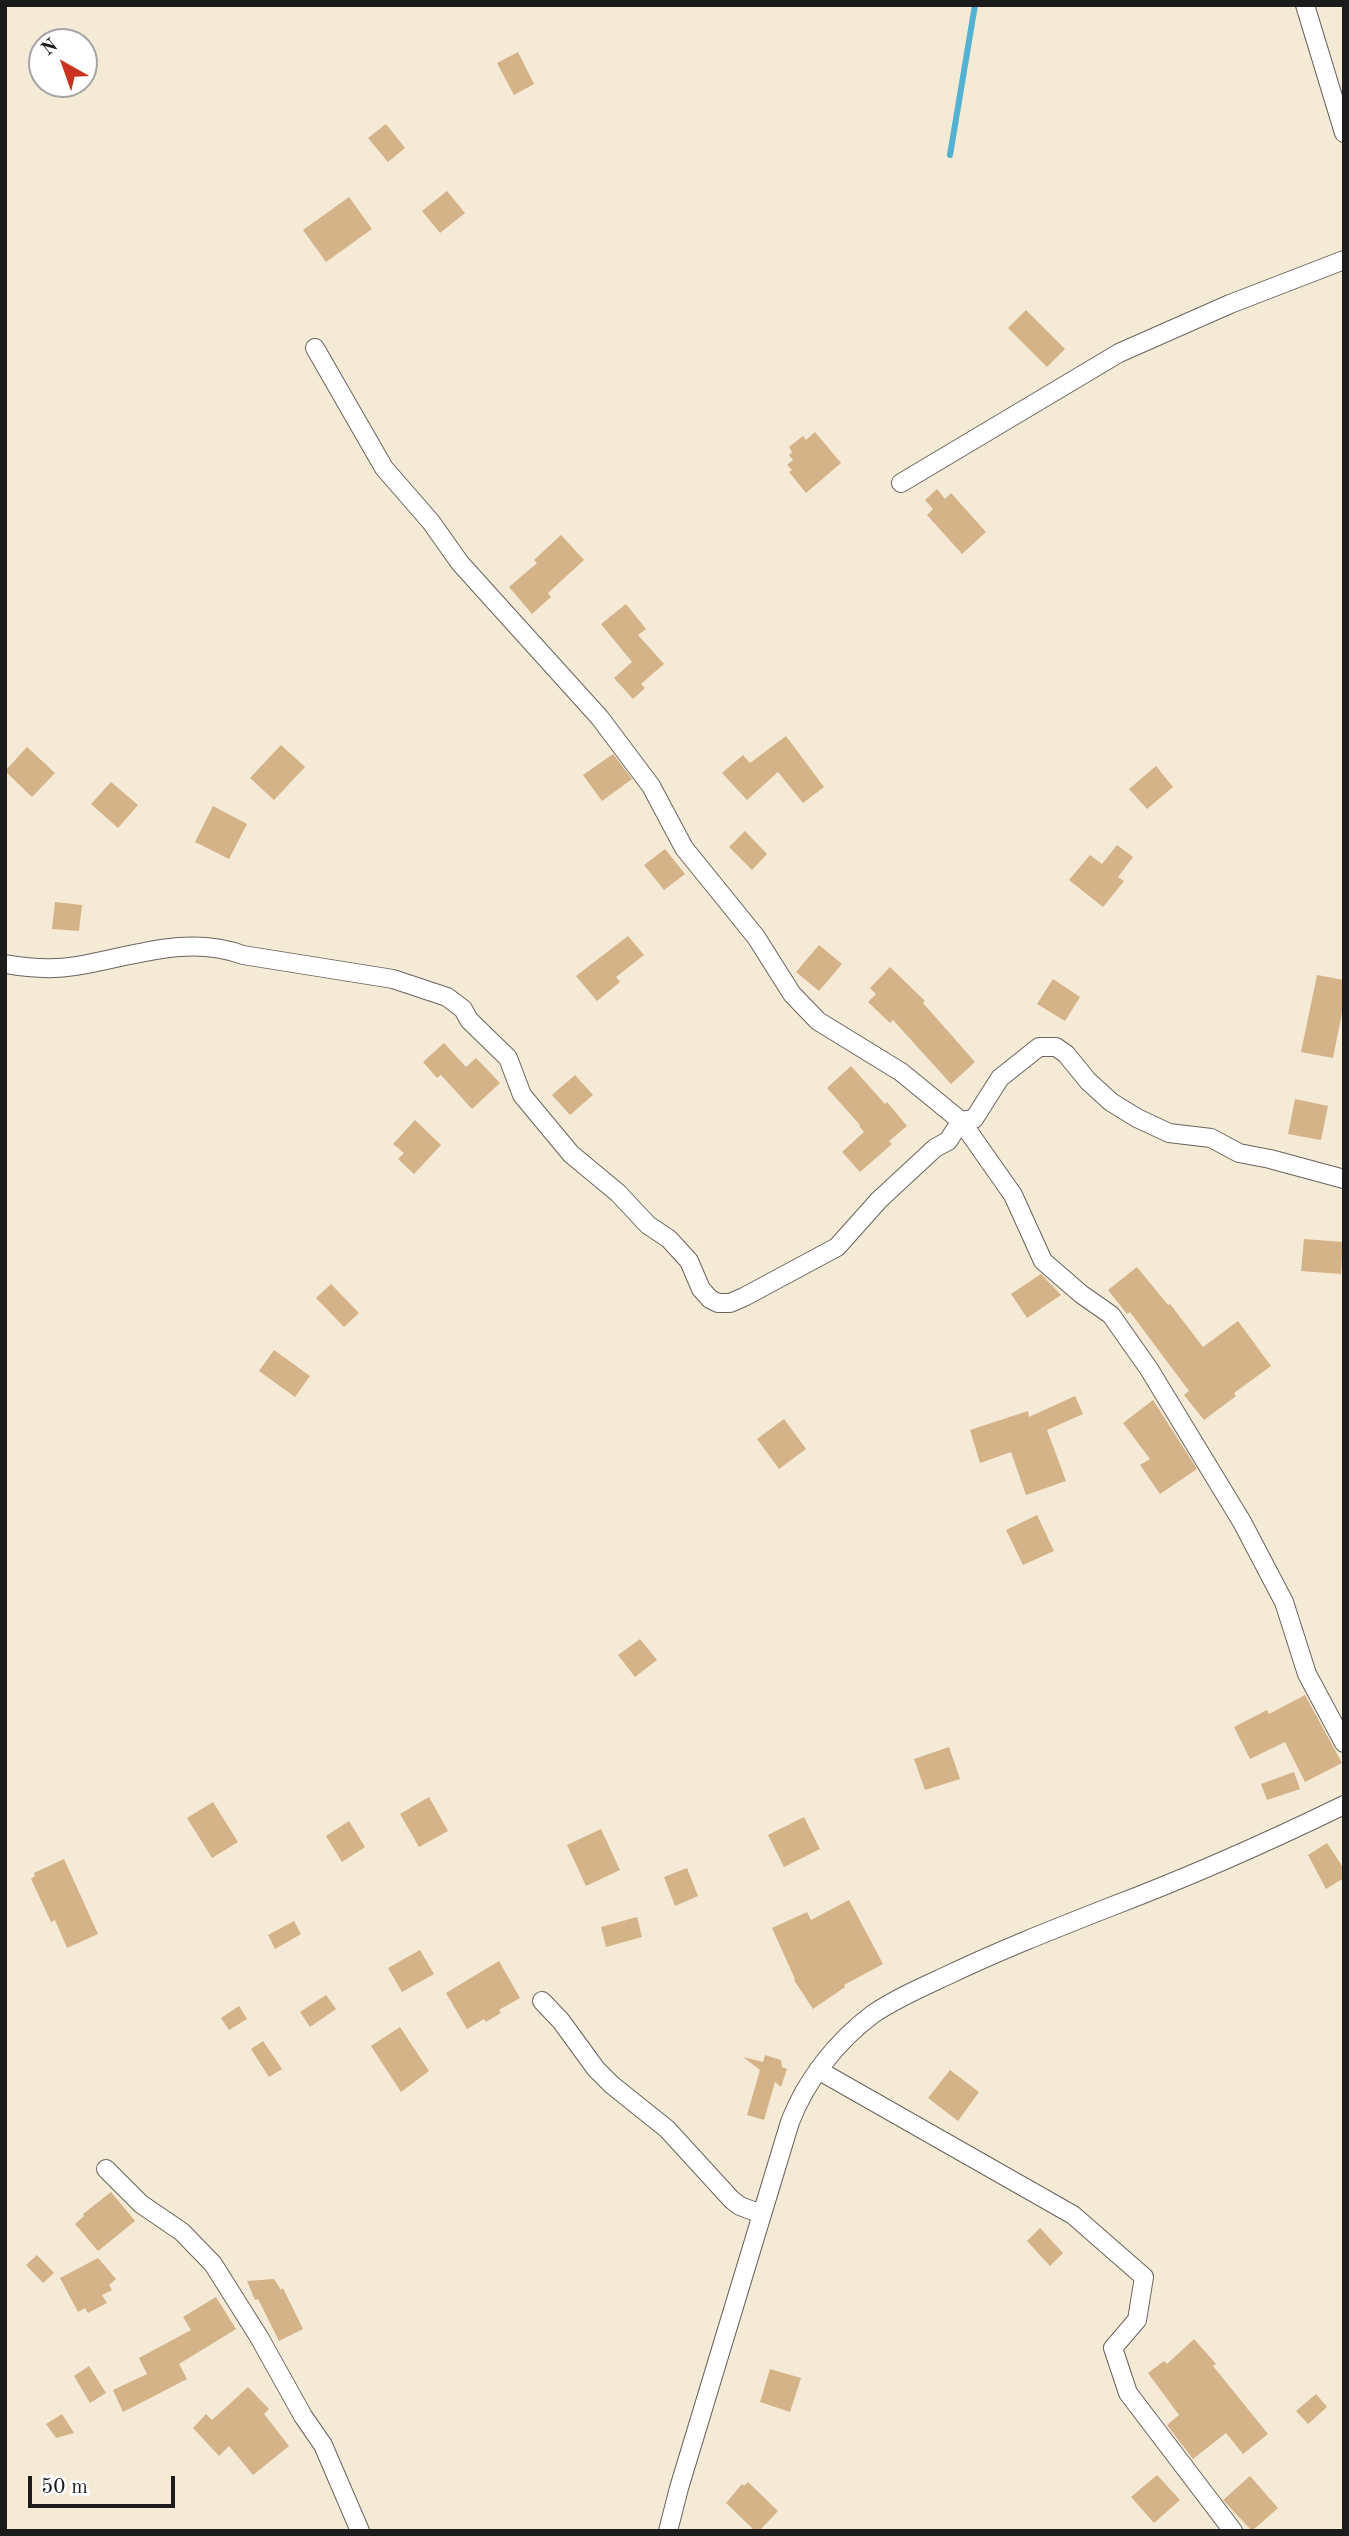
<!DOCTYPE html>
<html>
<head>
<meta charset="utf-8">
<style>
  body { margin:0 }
  #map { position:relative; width:1349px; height:2536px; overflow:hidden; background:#f5ead5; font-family:"Old Standard TT",serif }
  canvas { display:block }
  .frame { position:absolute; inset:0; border:7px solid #1c1c1c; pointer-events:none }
  .north { position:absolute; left:28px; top:28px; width:70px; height:70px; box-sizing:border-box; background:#fff; border:2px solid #a4a4a4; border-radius:50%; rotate:320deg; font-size:19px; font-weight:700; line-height:28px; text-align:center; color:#1c1c1c }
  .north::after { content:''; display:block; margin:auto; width:24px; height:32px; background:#c8321e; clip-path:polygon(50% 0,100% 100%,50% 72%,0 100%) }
  .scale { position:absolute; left:28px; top:2476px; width:147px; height:32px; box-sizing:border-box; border:4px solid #1c1c1c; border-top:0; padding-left:9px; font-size:21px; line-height:24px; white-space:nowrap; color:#1c1c1c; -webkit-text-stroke:5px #fff; paint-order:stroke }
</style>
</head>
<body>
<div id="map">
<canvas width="1349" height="2536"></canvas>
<div class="frame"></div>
<div class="north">N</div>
<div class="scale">50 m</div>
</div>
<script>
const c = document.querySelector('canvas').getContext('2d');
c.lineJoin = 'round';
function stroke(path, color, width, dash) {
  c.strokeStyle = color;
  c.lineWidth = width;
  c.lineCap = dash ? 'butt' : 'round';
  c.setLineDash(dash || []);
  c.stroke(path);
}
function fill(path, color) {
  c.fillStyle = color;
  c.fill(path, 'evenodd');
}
const stream = new Path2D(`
  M950 155 975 5`);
const building = new Path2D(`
  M518 52 534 84 514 95 497 63Z
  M386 124 405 148 388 162 368 138Z
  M447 191 465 213 440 233 422 211Z
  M349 197 372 229 326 262 303 230Z
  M1026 310 1065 349 1047 367 1008 328Z
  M815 432 841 463 806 493 789 472 792 470 787 465 793 460 789 455 792 452 789 447 803 436 806 440Z
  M937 489 945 499 951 493 986 532 962 554 927 515 933 509 925 500Z
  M561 535 584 560 548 593 551 597 532 614 509 587 537 563 534 560Z
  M626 604 646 629 638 635 664 664 641 684 645 688 633 699 614 678 632 662 601 624Z
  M786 736 824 787 803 803 778 772 747 800 722 773 743 755 750 763Z
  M281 745 305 767 274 800 250 778Z
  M27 747 55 773 32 797 5 771Z
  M613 754 632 779 602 801 583 775Z
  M1156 766 1173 787 1147 809 1129 789Z
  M111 782 138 805 118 828 91 804Z
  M213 806 247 824 229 859 195 842Z
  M745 831 767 854 752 870 729 847Z
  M1117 845 1133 857 1118 877 1124 881 1103 907 1069 880 1090 855 1102 864Z
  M665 849 685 874 664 890 644 865Z
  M55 902 82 905 79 931 52 929Z
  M628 936 644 955 616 977 620 982 597 1001 576 976Z
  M819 945 842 964 819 991 796 972Z
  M890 967 925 1001 923 1003 975 1062 951 1084 893 1020 890 1023 868 1002 876 994 870 988Z
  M1317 975 1344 980V1003L1333 1058 1301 1052Z
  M1053 979 1080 997 1065 1021 1037 1004Z
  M444 1043 466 1067 476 1058 500 1083 472 1109 441 1075 437 1078 423 1062Z
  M851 1066 885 1104 887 1102 907 1126 889 1141 892 1144 860 1172 842 1152 864 1132 859 1126 860 1125 827 1088Z
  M575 1075 593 1095 570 1115 552 1095Z
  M1295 1099 1328 1106 1321 1140 1288 1134Z
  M415 1120 441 1145 414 1174 398 1159 404 1153 393 1144Z
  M1304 1239 1343 1242 1341 1274 1301 1271Z
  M1137 1267 1168 1305 1170 1304 1203 1347 1238 1321 1271 1366 1234 1393 1236 1396 1204 1420 1184 1395 1189 1391 1130 1312 1127 1314 1108 1290Z
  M1041 1274 1061 1295 1027 1318 1011 1294Z
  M331 1284 359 1313 344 1327 316 1298Z
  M274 1350 310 1376 295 1397 259 1371Z
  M1075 1396 1083 1414 1047 1430 1066 1481 1026 1495 1011 1452 980 1463 970 1430 1028 1411 1029 1417Z
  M1153 1400 1197 1469 1160 1494 1140 1465 1150 1459 1123 1423Z
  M784 1419 806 1449 779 1469 757 1439Z
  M1037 1515 1054 1551 1023 1565 1006 1530Z
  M640 1639 657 1660 635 1677 618 1655Z
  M1305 1695 1342 1763 1305 1782 1285 1742 1250 1759 1234 1727 1267 1710 1269 1714Z
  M949 1747 960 1779 925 1790 914 1759Z
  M1294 1772 1300 1789 1267 1800 1261 1784Z
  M429 1797 448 1831 419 1847 400 1814Z
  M213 1802 238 1842 212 1858 187 1818Z
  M804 1817 820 1849 784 1867 768 1835Z
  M349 1821 365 1847 342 1862 326 1836Z
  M601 1829 620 1870 586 1886 567 1845Z
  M1327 1843 1344 1869V1878L1326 1889 1308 1855Z
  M64 1859 98 1934 67 1948 55 1920 51 1922 31 1879 35 1876 34 1873Z
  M687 1868 698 1896 675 1906 664 1877Z
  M849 1900 883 1964 844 1985 845 1987 813 2009 794 1980 795 1979 772 1928 807 1912 811 1920Z
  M637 1917 642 1937 606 1947 601 1927Z
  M294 1921 301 1934 275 1949 268 1935Z
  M420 1950 434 1974 402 1992 388 1968Z
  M499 1961 520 1998 499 2010 501 2013 486 2022 484 2019 467 2029 446 1993Z
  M326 1995 336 2009 310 2027 300 2012Z
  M239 2006 247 2019 229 2030 221 2018Z
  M400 2027 429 2071 401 2092 371 2046Z
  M263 2041 282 2069 269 2077 251 2049Z
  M765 2055 781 2060 782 2067 787 2069 781 2087 775 2082 764 2120 747 2115 760 2070 743 2057 763 2062Z
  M950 2070 979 2092 958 2121 928 2098Z
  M111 2192 135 2221 98 2251 75 2224 84 2216 83 2214Z
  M1040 2228 1063 2253 1050 2266 1027 2241Z
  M37 2255 54 2273 43 2283 26 2265Z
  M98 2258 116 2279 109 2285 112 2290 102 2295 107 2303 88 2313 85 2308 78 2312 60 2278Z
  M274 2279 281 2290 283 2288 303 2329 279 2341 258 2299 255 2300 247 2281Z
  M216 2297 236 2329 179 2364 187 2379 123 2412 113 2390 147 2374 139 2358 191 2330 183 2317Z
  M1194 2339 1216 2364 1213 2366 1268 2434 1243 2454 1226 2433 1193 2459 1167 2425 1179 2415 1148 2373 1164 2361 1167 2364Z
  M89 2366 106 2393 90 2403 74 2376Z
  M770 2369 801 2378 790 2412 760 2402Z
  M248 2387 269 2409 264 2414 289 2446 253 2475 229 2446 219 2456 193 2428 206 2414 212 2420Z
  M1316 2394 1327 2407 1308 2424 1296 2411Z
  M62 2414 74 2433 56 2438 46 2424Z
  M1157 2475 1180 2500 1154 2523 1131 2497Z
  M1250 2476 1278 2508 1252 2531 1223 2500Z
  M748 2482 778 2511 759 2531H755L726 2503 742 2484 744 2486Z`);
const street = new Path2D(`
  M1305 5 1344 133
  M315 348 384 468 431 522 460 563 600 718 651 786 684 848 756 937 792 994 818 1021 901 1072 961 1121 1013 1195 1043 1261 1081 1294 1111 1315 1149 1369 1242 1522 1284 1602 1307 1674 1344 1743
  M901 483 1119 353 1230 304 1344 260
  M5 964C28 968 53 970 76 966 131 957 187 934 243 955L393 979 447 997 463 1009 469 1020 508 1058 522 1095 571 1154 618 1193 648 1225 669 1239 689 1261 701 1289 710 1299 718 1303H730L744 1297 837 1247 879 1200 935 1148 948 1141 961 1121 974 1119 1000 1078 1039 1047H1056L1066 1054 1088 1081 1111 1102 1137 1118 1169 1133 1211 1138 1239 1153 1270 1159 1344 1179
  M542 2001 561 2021 596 2069 612 2085 667 2129 732 2200 740 2206 761 2214
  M818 2070 1073 2215 1144 2277 1137 2320 1113 2348 1128 2393 1233 2531
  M106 2169 141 2204 182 2232 213 2264 259 2337 303 2416 323 2445 360 2531
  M668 2531 679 2488 790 2122C806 2080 837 2041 873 2014 895 1999 920 1988 944 1977 998 1951 1054 1929 1110 1907 1189 1877 1268 1842 1344 1805`);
stroke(stream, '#53b1d2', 6);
fill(building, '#d4b389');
stroke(street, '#68645d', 20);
stroke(street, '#fff', 18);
</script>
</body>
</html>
